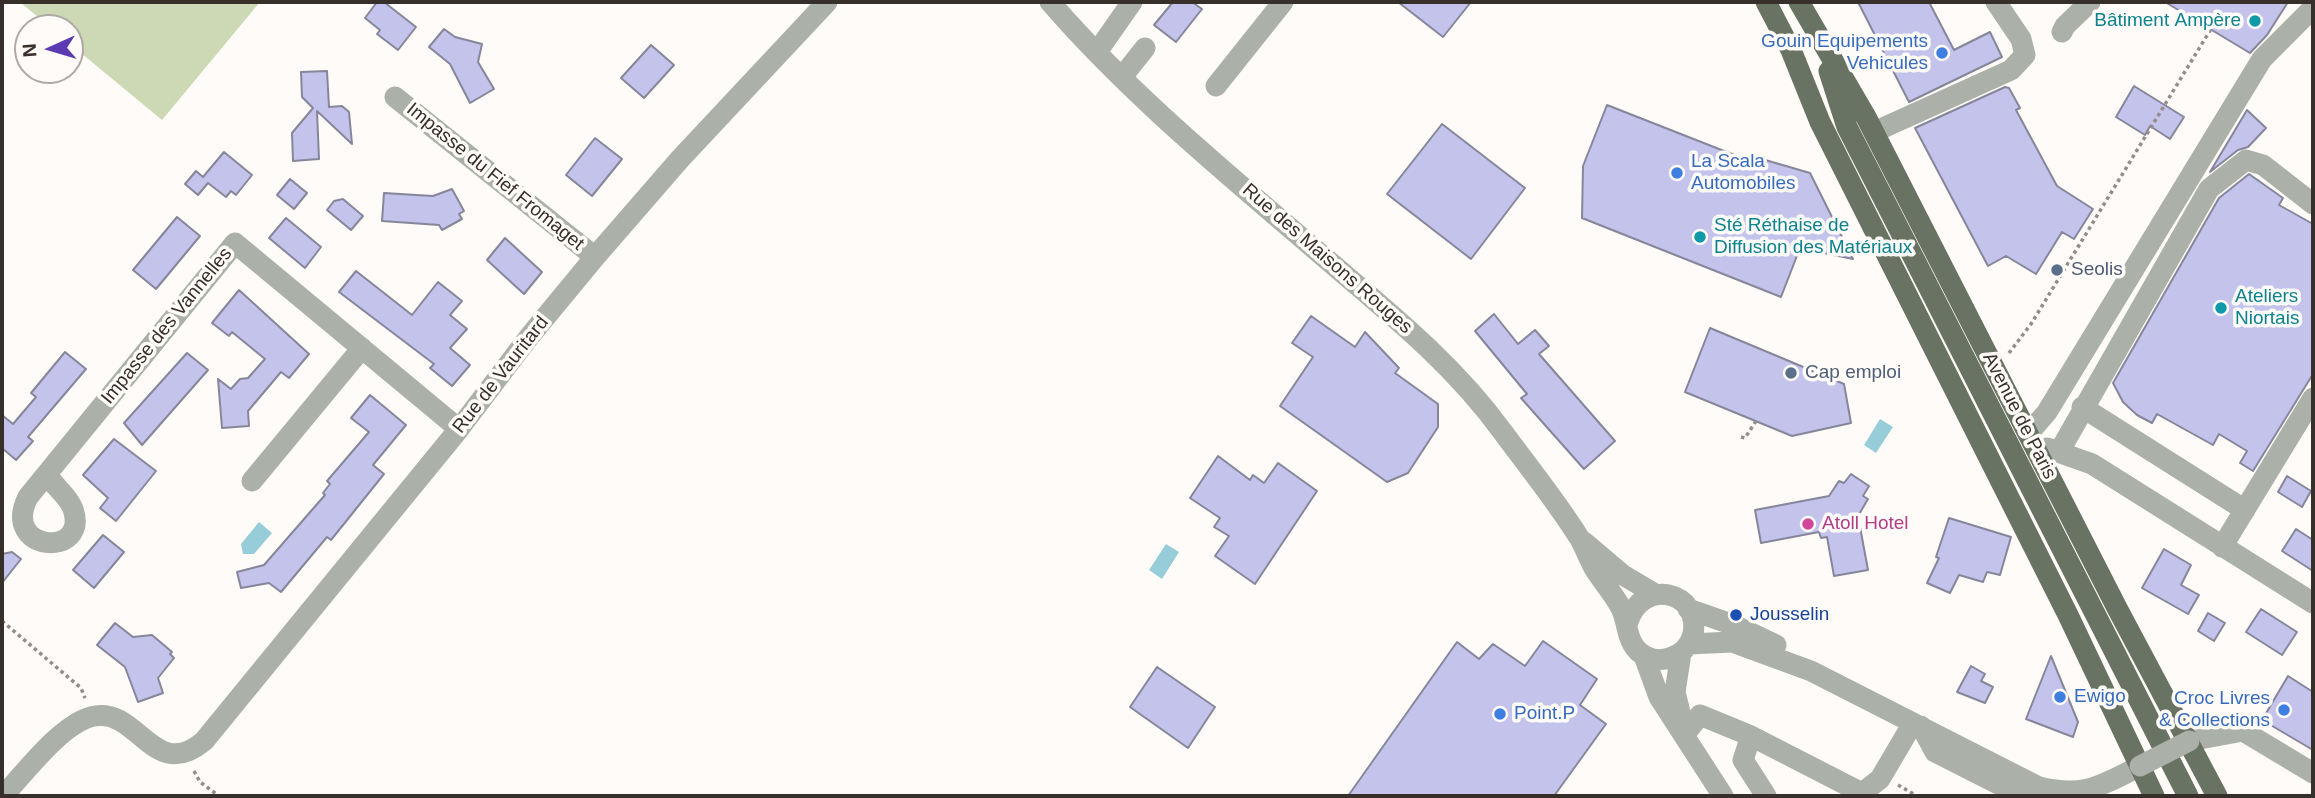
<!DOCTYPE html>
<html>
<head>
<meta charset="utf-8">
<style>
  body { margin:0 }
  #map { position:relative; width:2315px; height:798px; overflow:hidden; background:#fffbf8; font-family:Helvetica,sans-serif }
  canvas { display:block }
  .frame { position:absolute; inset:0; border:4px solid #372f2a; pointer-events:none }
  .north { position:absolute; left:14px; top:14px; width:70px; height:70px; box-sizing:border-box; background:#fffbf8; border:2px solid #afa9a6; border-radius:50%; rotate:266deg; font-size:19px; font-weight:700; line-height:28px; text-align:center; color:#372f2a }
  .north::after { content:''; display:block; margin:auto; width:24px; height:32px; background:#5c3ab2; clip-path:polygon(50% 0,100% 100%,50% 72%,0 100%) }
</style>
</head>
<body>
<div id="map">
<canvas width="2315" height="798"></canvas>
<div class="frame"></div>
<div class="north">N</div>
</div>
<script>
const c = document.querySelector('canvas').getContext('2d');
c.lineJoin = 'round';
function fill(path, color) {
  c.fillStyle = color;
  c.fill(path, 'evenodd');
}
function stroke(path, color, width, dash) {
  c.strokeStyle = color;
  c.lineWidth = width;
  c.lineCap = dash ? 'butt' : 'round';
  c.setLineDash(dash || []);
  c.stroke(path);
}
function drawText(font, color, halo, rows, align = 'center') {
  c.font = font + ' Helvetica,sans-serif';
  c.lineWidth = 7;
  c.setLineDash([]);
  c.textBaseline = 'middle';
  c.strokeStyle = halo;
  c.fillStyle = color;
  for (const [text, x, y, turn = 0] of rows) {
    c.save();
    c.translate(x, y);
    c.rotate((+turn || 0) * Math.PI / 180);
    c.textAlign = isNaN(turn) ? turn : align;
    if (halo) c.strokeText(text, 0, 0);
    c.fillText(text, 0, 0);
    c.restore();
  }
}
const green = new Path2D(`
  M20 2H260L162 120 70 44V28H51Z`);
const water = new Path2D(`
  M1880 419 1893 427 1876 453 1864 445Z
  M259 522 272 533 254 554H243L241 544Z
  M1166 544 1179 552 1162 579 1149 570Z`);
const building = new Path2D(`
  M377 2H384L416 27 398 50 377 34 380 30 365 18Z
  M1173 2H1192L1202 9 1176 42 1154 25Z
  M1398 2H1471L1443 37Z
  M1858 2H1929L1954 50 1990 32 2002 57 1909 102Z
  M2165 2H2288L2267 35 2250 53Z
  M444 29 455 37 482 44 478 62 494 89 470 103 450 64 429 47Z
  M651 45 674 65 644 98 621 78Z
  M327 71 329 107 342 106 349 112 352 144 317 111 319 159 293 161 292 133 313 108 302 97 301 72Z
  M2134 86 2184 117 2170 139 2150 126 2145 135 2116 117Z
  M2005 87 2009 88 2020 108 2016 110 2057 186 2093 209 2074 239 2062 232 2036 274 2006 256 1988 266 1915 128Z
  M1607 105 1747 160 1748 155 1810 173 1853 259 1800 248 1781 297 1582 218 1583 166Z
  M2247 110 2266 128 2248 147 2238 150 2210 172Z
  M1442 124 1525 188 1471 259 1387 194Z
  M595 138 622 159 592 196 566 175Z
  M224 152 252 175 236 195 231 191 226 197 208 183 198 195 185 184 196 171 203 177Z
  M2249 174 2283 198 2279 205 2313 224V374L2253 471 2240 463 2247 451 2219 434 2213 445 2157 414 2152 423 2137 415 2123 402 2113 383 2219 198Z
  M290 179 307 193 294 209 277 195Z
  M452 189 464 211 459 214 462 219 442 230 439 225 382 221 384 193 433 196Z
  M343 199 363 216 351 230 327 210 334 201Z
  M177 217 200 236 156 289 133 270Z
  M286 218 321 247 305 268 269 238Z
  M505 238 542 272 524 294 487 260Z
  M356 271 412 315 438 282 462 301 450 315 467 329 450 348 470 365 452 386 430 368 434 364 339 292Z
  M239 290 309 354 289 378 281 372 248 411 249 426 222 428 218 379 231 389 240 379 248 378 265 359 232 332 229 336 212 323Z
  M1494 314 1518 344 1535 330 1549 346 1539 354 1615 441 1584 469 1521 398 1527 394 1475 331Z
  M1311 316 1355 347 1365 332 1399 368 1395 373 1438 404V427L1408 473 1387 482 1280 406 1313 357 1292 343Z
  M1710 328 1844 384 1851 423 1792 436 1685 392Z
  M65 352 86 369 28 437 33 441 16 460 2 448V415L13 424 36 397 31 393Z
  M187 353 208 370 142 445 124 423Z
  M370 395 406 425 373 465 384 474 331 540 327 537 281 592 269 583 241 588 237 572 264 565 325 495 323 493 330 484 327 481 369 432 351 418Z
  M114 439 156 471 116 521 100 508 108 498 83 475Z
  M1218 456 1250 480 1253 475 1264 483 1278 463 1317 491 1255 584 1215 556 1229 536 1214 527 1220 518 1190 498Z
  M1851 474 1869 486 1863 496 1868 499 1858 516 1868 570 1834 576 1827 537 1821 538 1819 532 1761 543 1755 510 1829 496 1839 481 1844 483Z
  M2287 476 2311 491 2302 507 2278 492Z
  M1949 518 2011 537 2000 575 1987 572 1983 582 1959 575 1950 593 1927 583 1939 558 1936 557Z
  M2296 529 2313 540V571L2282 551Z
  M103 535 124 552 94 588 73 570Z
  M2164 549 2191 565 2181 585 2199 595 2188 614 2142 588Z
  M12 552 21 559 2 583V554Z
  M2261 609 2297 632 2282 655 2246 632Z
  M2208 613 2225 623 2214 641 2198 631Z
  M115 623 133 637 152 635 172 652 170 654 174 658 158 678 163 693 138 702 125 667 97 645Z
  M1543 641 1597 679 1580 705 1606 724 1554 796H1348L1457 642 1479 659 1493 644 1525 666Z
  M2051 656 2078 722 2073 737 2026 719Z
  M1971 666 1985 674 1981 681 1993 687 1985 703 1957 692Z
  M1157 667 1215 707 1188 748 1130 707Z
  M2288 676 2313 692V750L2262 720Z`);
const path = new Path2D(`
  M2009 353 2031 324 2214 24
  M1741 437 1745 438 1756 421
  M2 621 81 688 85 698
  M194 771 200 782 219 796
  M1898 785 1917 796`);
const minor = new Path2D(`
  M1050 2C1134 99 1235 180 1331 263 1392 315 1454 365 1502 431 1528 466 1557 502 1580 539 1585 548 1589 559 1594 568 1602 581 1613 593 1621 608 1628 622 1626 639 1638 651 1656 668 1687 658 1693 634 1701 591 1642 577 1628 622
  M2062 32 2065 26 2090 2
  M1097 52 1132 2
  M1122 77 1145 48
  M1216 86 1283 2
  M395 97 595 257
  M1874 132 2011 70 2025 55 2021 39 1996 2
  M2082 407 2245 510
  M2029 433 2047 412 2262 59 2313 8
  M2047 448 2092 464 2313 603
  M2059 452 2209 189 2246 160 2263 165 2313 204
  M47 474C54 487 68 495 73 509 90 559 0 552 28 497L235 243 459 429
  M252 481 362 348
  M1584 542 1623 575 1655 594
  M2222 547 2313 398
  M1688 609 1734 625 1776 645
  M1689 644 1732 642 1811 671 2039 787C2084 798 2100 786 2140 766
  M1681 653 1675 692 1683 725
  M1644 656 1659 697 1723 796
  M1921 726 1935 752 2016 793 2039 787
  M1685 734 1700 715 1751 736 1868 796
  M1751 736 1743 760 1766 796
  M2189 741 2243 731 2313 773
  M1862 793 1880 779 1913 723
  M3 796C25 773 63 721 95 716 138 708 154 783 204 741L459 429 529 337 595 257 680 159 827 2`);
const major = new Path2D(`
  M1766 2 1791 50 1820 122 2068 615 2154 796
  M1799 2 1866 117 2117 608 2217 796
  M1829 71 1847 127 2188 796`);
const minorBridge = new Path2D(`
  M2140 766 2189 741`);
const markers = [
  [2255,21,7,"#0f9aa8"],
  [1942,53,7,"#3f7fe0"],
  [1677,173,7,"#3f7fe0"],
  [1700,237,7,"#0f9aa8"],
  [2057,270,7,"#5c6f8a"],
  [2221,308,7,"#0f9aa8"],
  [1791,373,7,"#5c6f8a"],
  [1808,524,7,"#d1479c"],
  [1736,615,7,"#1a4fb4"],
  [2060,697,7,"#3f7fe0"],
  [2284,710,7,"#3f7fe0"],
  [1500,714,7,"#3f7fe0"]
];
const cultureNames = [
  ["Bâtiment Ampère",2241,21,"right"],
  ["Sté Réthaise de",1714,226],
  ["Diffusion des Matériaux",1714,248],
  ["Ateliers",2235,297],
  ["Niortais",2235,319]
];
const shopNames = [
  ["Gouin Equipements",1928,42,"right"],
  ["Vehicules",1928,64,"right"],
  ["La Scala",1691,162],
  ["Automobiles",1691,184],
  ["Ewigo",2074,697],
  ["Croc Livres",2270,699,"right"],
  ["& Collections",2270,721,"right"],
  ["Point.P",1514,714]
];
const streetNames = [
  ["Impasse du Fief Fromaget",495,177,39],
  ["Rue des Maisons Rouges",1327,259,41],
  ["Impasse des Vannelles",167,326,-51],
  ["Rue de Vauritard",501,375,-52],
  ["Avenue de Paris",2019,416,63]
];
const serviceNames = [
  ["Seolis",2071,270],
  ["Cap emploi",1805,373]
];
const hotelNames = [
  ["Atoll Hotel",1822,524]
];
const transitNames = [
  ["Jousselin",1750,615]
];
fill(green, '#ccd9b4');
fill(water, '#97ccd9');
fill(building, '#c4c3ec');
stroke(building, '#86869a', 2);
stroke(path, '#938c88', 3.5, [3.5, 3.5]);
stroke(minor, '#abb1a8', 21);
stroke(major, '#697364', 21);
stroke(minorBridge, '#abb1a8', 21);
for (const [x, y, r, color] of markers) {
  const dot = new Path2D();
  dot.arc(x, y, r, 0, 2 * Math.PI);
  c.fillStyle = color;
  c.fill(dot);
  stroke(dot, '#fffbf8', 2.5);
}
drawText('19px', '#0d838f', '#fffbf8', cultureNames, 'left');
drawText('19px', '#366cbe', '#fffbf8', shopNames, 'left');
drawText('19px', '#372f2a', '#fffbf8', streetNames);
drawText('19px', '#4e5e75', '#fffbf8', serviceNames, 'left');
drawText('19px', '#b23c85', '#fffbf8', hotelNames, 'left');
drawText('19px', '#164399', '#fffbf8', transitNames, 'left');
</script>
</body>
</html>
